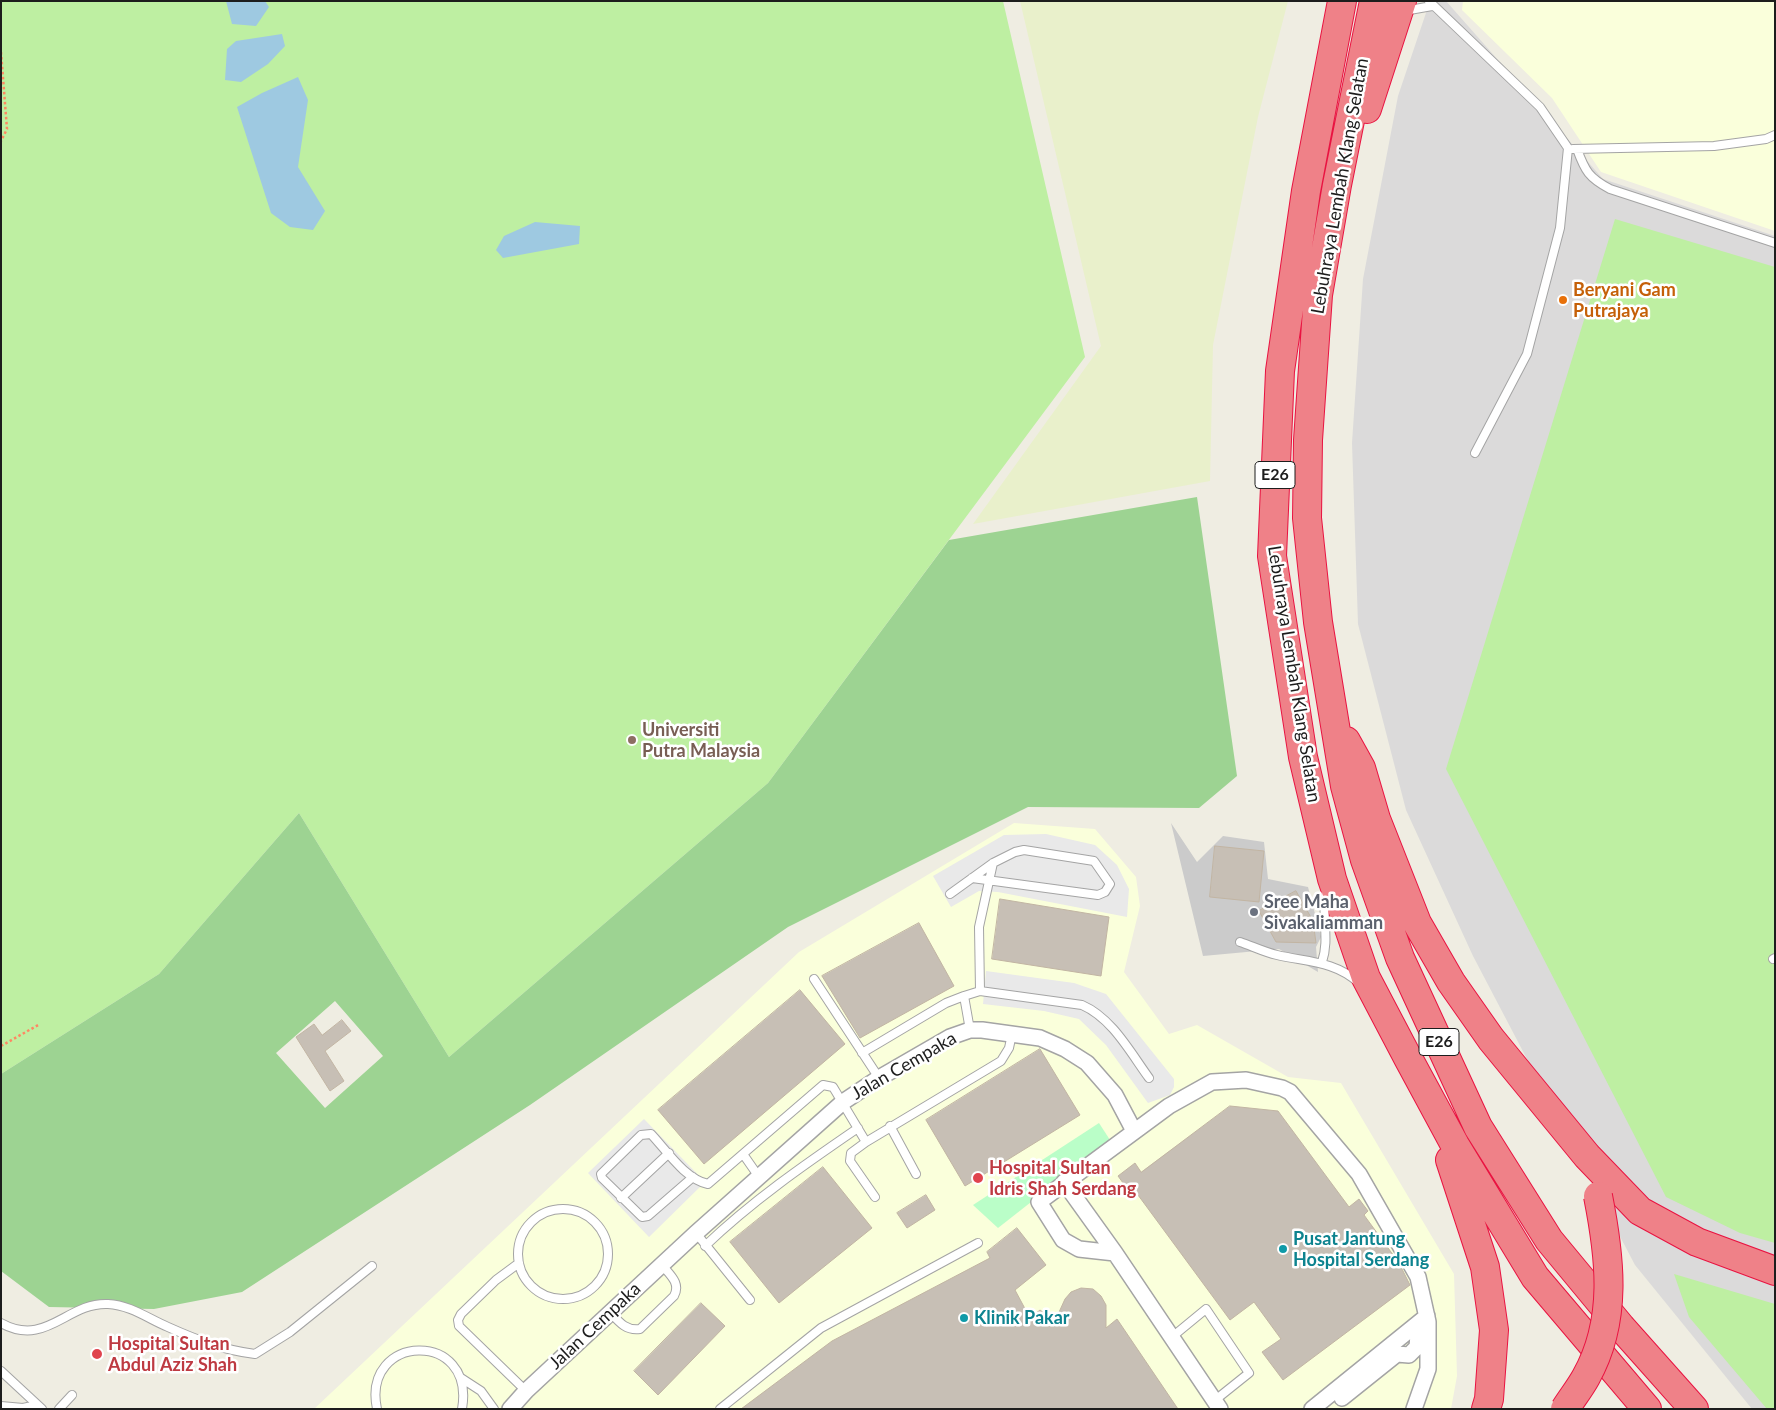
<!DOCTYPE html>
<html>
<head>
<meta charset="utf-8">
<style>
  body { margin:0 }
  #map { position:relative; width:1776px; height:1410px; overflow:hidden; background:#efede2; font-family:Lato,sans-serif }
  canvas { display:block }
  .frame { position:absolute; inset:0; border:2px solid #1d1d1d; pointer-events:none }
</style>
</head>
<body>
<div id="map">
<canvas width="1776" height="1410"></canvas>
<div class="frame"></div>
</div>
<script>
const c = document.querySelector('canvas').getContext('2d');
c.lineJoin = 'round';
function fill(path, color) {
  c.fillStyle = color;
  c.fill(path, 'evenodd');
}
function stroke(path, color, width, dash) {
  c.strokeStyle = color;
  c.lineWidth = width;
  c.lineCap = dash ? 'butt' : 'round';
  c.setLineDash(dash || []);
  c.stroke(path);
}
function drawText(font, color, halo, rows, align = 'center') {
  c.font = font + ' Lato,sans-serif';
  c.lineWidth = 5;
  c.setLineDash([]);
  c.textBaseline = 'middle';
  c.strokeStyle = halo;
  c.fillStyle = color;
  for (const [text, x, y, turn = 0] of rows) {
    c.save();
    c.translate(x, y);
    c.rotate((+turn || 0) * Math.PI / 180);
    c.textAlign = isNaN(turn) ? turn : align;
    if (halo) c.strokeText(text, 0, 0);
    c.fillText(text, 0, 0);
    c.restore();
  }
}
const residential = new Path2D(`
  M1430 1H1446L1603 179 1775 236V1409H1752L1635 1265 1473 956 1406 810 1358 624 1352 443 1363 279 1398 96Z`);
const education = new Path2D(`
  M1463 1H1775V231L1601 172 1552 98 1462 10Z
  M1014 823 1095 829 1136 877 1140 906 1124 972 1169 1034 1197 1025 1288 1077 1341 1083 1454 1274 1457 1376 1451 1409H314L799 952Z`);
const religious = new Path2D(`
  M1171 823 1197 862 1223 836 1264 842 1268 879 1308 887 1321 937 1316 947 1318 972 1279 949 1203 956Z`);
const farmland = new Path2D(`
  M1020 1H1288L1258 117 1213 345 1210 481 973 524 1101 346Z`);
const grass = new Path2D(`
  M1 1H1003L1085 357 768 783 449 1057 299 813 159 974 1 1074Z
  M1615 219 1775 267V1243L1740 1233 1666 1197 1446 769Z
  M1674 1274 1775 1304V1409H1767L1689 1317Z`);
const forest = new Path2D(`
  M1197 497 1237 776 1199 808 1028 807 788 927 530 1105 242 1292 154 1309 49 1307 1 1271V1074L159 974 299 813 449 1057 768 783 949 540ZM335 1001 383 1056 325 1108 276 1053Z`);
const park = new Path2D(`
  M1099 1123 1110 1140 998 1228 973 1205Z`);
const parking = new Path2D(`
  M1046 834 1095 845 1117 865 1129 889 1127 917 998 892 979 891 951 907 933 876 1004 835Z
  M986 971 1074 983 1106 994 1174 1079V1087L1170 1095 1148 1103 1106 1045 1079 1019 1044 1011 983 1004Z
  M644 1119 705 1182 649 1237 588 1173Z`);
const water = new Path2D(`
  M226 1H265L269 7 256 26 232 24Z
  M282 34 285 46 268 64 241 82 225 80 227 49 236 41Z
  M298 77 308 100 298 167 325 211 313 230 290 227 271 213 237 107 262 93Z
  M535 222 580 226 579 244 503 258 496 250 504 236Z`);
const building = new Path2D(`
  M1215 846 1264 851 1259 902 1210 897Z
  M1296 891 1313 921 1316 943 1276 942 1259 911Z
  M1000 899 1109 917 1101 976 992 959Z
  M919 923 954 986 860 1038 822 976Z
  M800 990 845 1044 704 1164 658 1110Z
  M342 1020 351 1031 325 1051 344 1081 330 1091 296 1037 314 1024 322 1035Z
  M1040 1049 1080 1115 965 1186 926 1120Z
  M1230 1106 1278 1111 1349 1207 1359 1199 1368 1211 1364 1215 1399 1263 1410 1285 1283 1380 1262 1352 1281 1339 1254 1302 1230 1320 1138 1195 1134 1198 1118 1176 1135 1163 1141 1172Z
  M823 1167 872 1228 779 1303 730 1242Z
  M926 1195 935 1210 907 1228 897 1213Z
  M1017 1228 1046 1265 1015 1290 1030 1318 1040 1310 1055 1321 1065 1299 1071 1292 1081 1288 1093 1289 1101 1296 1106 1305V1328L1117 1319 1178 1409H741L832 1341 990 1258 987 1252Z
  M701 1303 725 1326 658 1395 634 1371Z`);
const path = new Path2D(`
  M1 52 7 129 1 141
  M1 1046 40 1024`);
const lane = new Path2D(`
  M1429 1 1540 107 1568 148 1560 228 1527 354 1475 453
  M1404 11 1432 6
  M1573 149 1714 146 1766 139 1775 135
  M1577 149C1585 171 1589 178 1610 189L1775 243
  M950 894 993 863 1015 852 1024 850 1094 861 1110 884 1105 892 1098 895 972 878
  M1240 942C1252 946 1264 952 1277 955 1307 962 1335 961 1359 983
  M1773 959 1775 958
  M1322 962C1330 939 1321 916 1326 892
  M814 979 879 1078
  M980 991 979 927 993 863
  M970 1030 964 996 980 991 1082 1005C1112 1018 1130 1052 1149 1078
  M862 1053 946 1003 964 996
  M890 1126 916 1174
  M866 1142 851 1153 850 1161 875 1197
  M743 1154 759 1177
  M693 1177 648 1216 642 1217 602 1178 601 1174 641 1135 651 1134C667 1151 685 1179 708 1184L823 1085 833 1087 866 1142 1001 1061 1009 1048 1012 1034
  M621 1198 669 1153
  M518 1254a45 45 0 1 1 90 0a45 45 0 1 1-90 0Z
  M696 1233 750 1300
  M705 1246C752 1201 804 1165 858 1128
  M519 1263 496 1280 461 1314 458 1320 459 1326 526 1391
  M610 1312C619 1322 626 1331 640 1329L674 1296C681 1283 670 1275 662 1265
  M1 1323C46 1348 67 1302 108 1304 130 1305 149 1319 168 1327 197 1340 223 1350 255 1354L290 1332 372 1266
  M1172 1337 1206 1309 1249 1373 1214 1401
  M1 1371 42 1409
  M461 1378 481 1391 494 1409
  M1 1406 23 1408 37 1405
  M59 1409 72 1395
  M377 1409C361 1333 476 1329 462 1409
  M720 1409 821 1328 978 1243`);
const street = new Path2D(`
  M1064 1182 1115 1253 1220 1409
  M1115 1253 1079 1249 1063 1240 1039 1202 1169 1106 1212 1082 1246 1080 1282 1088 1290 1092 1359 1174 1418 1277 1428 1322V1369L1414 1409
  M1342 1398 1397 1354 1409 1355 1417 1347 1418 1335 1411 1331
  M510 1409 526 1391 696 1233 843 1102 879 1078 950 1037 970 1030H982L1040 1038 1065 1049 1087 1063 1115 1095 1134 1131
  M1312 1409 1427 1316`);
const highway = new Path2D(`
  M1342 1 1306 191 1280 371 1272 556 1303 757 1332 879 1366 978 1408 1058 1455 1145 1535 1277 1647 1409
  M1374 1 1337 185 1318 295 1308 440 1307 518 1318 622 1345 786 1365 860 1400 958 1478 1127 1549 1240 1621 1327 1694 1409
  M1367 109 1402 1
  M1346 741 1361 768 1376 819 1417 923 1451 982 1491 1039 1587 1156 1640 1211 1697 1242 1775 1271
  M1450 1160 1485 1267 1494 1330 1489 1399 1486 1409`);
const highwayBridge = new Path2D(`
  M1565 1409C1572 1398 1580 1388 1586 1377 1618 1320 1610 1257 1598 1196`);
const markers = [
  [1563,300,5,"#e8710a"],
  [632,740,5,"#8d6e63"],
  [1254,912,5,"#6b7280"],
  [978,1178,6,"#e0444e"],
  [1283,1249,5,"#0f9aa8"],
  [964,1318,5,"#0f9aa8"],
  [97,1354,6,"#e0444e"]
];
const shields = [
  [1275,475,40],
  [1439,1042,40]
];
const shieldNames = [
  ["E26",1275,475],
  ["E26",1439,1042]
];
const streetNames = [
  ["Lebuhraya Lembah Klang Selatan",1340,186,-80],
  ["Lebuhraya Lembah Klang Selatan",1294,674,81],
  ["Jalan Cempaka",904,1066,-30],
  ["Jalan Cempaka",595,1326,-43]
];
const foodNames = [
  ["Beryani Gam",1573,290],
  ["Putrajaya",1573,311]
];
const educationNames = [
  ["Universiti",642,730],
  ["Putra Malaysia",642,751]
];
const worshipNames = [
  ["Sree Maha",1264,902],
  ["Sivakaliamman",1264,923]
];
const healthNames = [
  ["Hospital Sultan",989,1168],
  ["Idris Shah Serdang",989,1189],
  ["Hospital Sultan",108,1344],
  ["Abdul Aziz Shah",108,1365]
];
const cultureNames = [
  ["Pusat Jantung",1293,1239],
  ["Hospital Serdang",1293,1260],
  ["Klinik Pakar",974,1318]
];
fill(residential, '#dbdada');
fill(education, '#faffdb');
fill(religious, '#cbcbcb');
fill(farmland, '#e9f0cb');
fill(grass, '#beefa2');
fill(forest, '#9dd392');
fill(park, '#bafec8');
fill(parking, '#e9e9e9');
fill(water, '#9ec9e1');
fill(building, '#c7bfb5');
stroke(building, '#c2b5a3', 1);
stroke(lane, '#a4a4a4', 10);
stroke(street, '#a4a4a4', 18);
stroke(highway, '#e91341', 30);
stroke(path, '#ff8763', 2.5, [2.5, 2.5]);
stroke(lane, '#fff', 8);
stroke(street, '#fff', 15);
stroke(highway, '#ef8188', 28);
stroke(highwayBridge, '#e91341', 30, []);
stroke(highwayBridge, '#ef8188', 28);
for (const [x, y, r, color] of markers) {
  const dot = new Path2D();
  dot.arc(x, y, r, 0, 2 * Math.PI);
  c.fillStyle = color;
  c.fill(dot);
  stroke(dot, '#fff', 2);
}
for (const [x, y, w] of shields) {
  const box = new Path2D();
  box.roundRect(x - w / 2, y - 13.5, w, 27, 4);
  c.fillStyle = '#fff';
  c.fill(box);
  stroke(box, '#1d1d1d', 1);
}
drawText('bold 16px', '#1d1d1d', null, shieldNames);
drawText('18px', '#1d1d1d', '#fff', streetNames);
drawText('bold 18px', '#c56008', '#fff', foodNames, 'left');
drawText('bold 18px', '#785e54', '#fff', educationNames, 'left');
drawText('bold 18px', '#5b616d', '#fff', worshipNames, 'left');
drawText('bold 18px', '#be3a42', '#fff', healthNames, 'left');
drawText('bold 18px', '#0d838f', '#fff', cultureNames, 'left');
</script>
</body>
</html>
